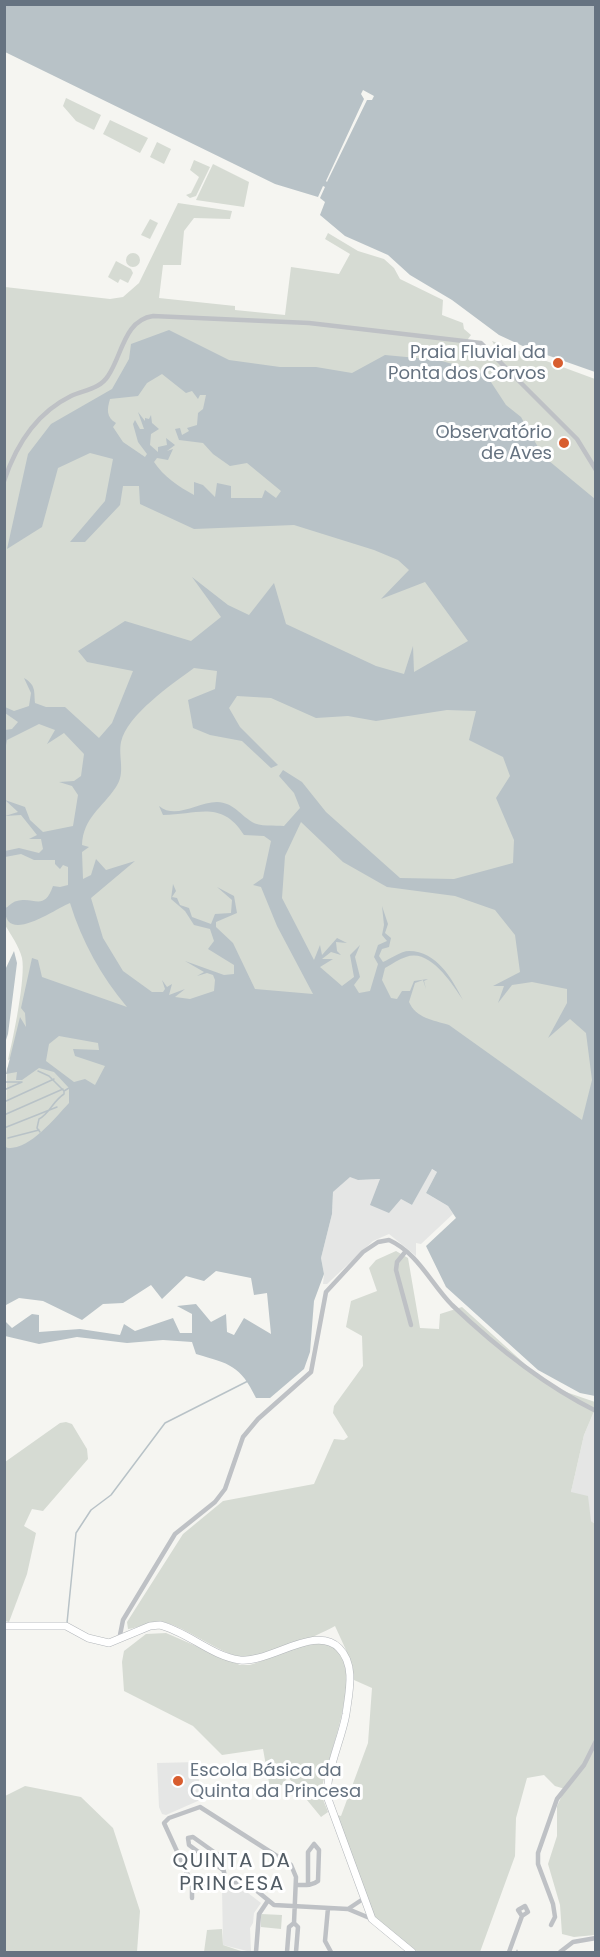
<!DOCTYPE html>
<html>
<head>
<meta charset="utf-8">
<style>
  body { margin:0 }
  #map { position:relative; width:600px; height:1957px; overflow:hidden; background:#f5f5f1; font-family:Poppins,sans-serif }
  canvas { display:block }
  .frame { position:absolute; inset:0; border:6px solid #667381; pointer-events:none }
</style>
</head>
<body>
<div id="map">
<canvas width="600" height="1957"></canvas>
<div class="frame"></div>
</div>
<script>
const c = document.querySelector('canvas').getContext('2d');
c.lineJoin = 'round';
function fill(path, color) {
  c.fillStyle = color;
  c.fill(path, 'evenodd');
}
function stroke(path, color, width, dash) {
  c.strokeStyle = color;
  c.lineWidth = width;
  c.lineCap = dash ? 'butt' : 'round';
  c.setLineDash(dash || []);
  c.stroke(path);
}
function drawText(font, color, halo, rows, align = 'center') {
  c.font = font + ' Poppins,sans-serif';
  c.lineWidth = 6;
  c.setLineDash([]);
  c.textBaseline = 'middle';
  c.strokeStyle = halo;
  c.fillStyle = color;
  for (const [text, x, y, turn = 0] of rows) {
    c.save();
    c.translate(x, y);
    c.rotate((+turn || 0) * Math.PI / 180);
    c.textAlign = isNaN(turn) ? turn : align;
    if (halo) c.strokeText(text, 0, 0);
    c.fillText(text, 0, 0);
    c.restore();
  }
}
const built = new Path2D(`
  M431 1169 437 1172 426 1193 448 1206 453 1214 421 1244 416 1243V1256L389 1234 373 1241 327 1284H323L324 1274 321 1258 332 1214 333 1192 350 1176 358 1180 380 1179 401 1199 412 1205Z
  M595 1409V1524L591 1521 571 1492 584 1435Z
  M198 1762 200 1800 166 1815 162 1814 159 1807 157 1763Z
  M239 1886 261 1903 254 1913 253 1923 250 1928 251 1952 223 1945 222 1887Z`);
const green = new Path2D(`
  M66 98 101 115 94 130 76 121 63 106Z
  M110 120 148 138 140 153 103 134Z
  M157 142 171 149 164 164 150 157Z
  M194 160 210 167 196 196 190 198 186 195 191 193 199 177 190 170Z
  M213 164 249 182 244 207 196 200Z
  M178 203 232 211 230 219 194 218 184 231 181 265H163L159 298 235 306V310L285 315 291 267 339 274 350 254 325 239 328 233 358 251 384 259 394 268 400 279 443 300 442 315 463 323 464 329 471 335 468 339 469 344 482 347 491 355 499 353 492 341 595 379V1153L109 1005 8 1060C13 1039 26 977 22 958 19 946 11 935 5 925V287L110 299 123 297 139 283Z
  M150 219 158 223 150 239 141 235Z
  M126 260a7 7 0 1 1 14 0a7 7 0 1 1-14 0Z
  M116 261 131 269 133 273 128 283 120 279 118 283 108 277Z
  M49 1034 150 1037 5 1170 7 1068Z
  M396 1251 408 1258 420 1328 439 1329 440 1314 462 1307 536 1374 563 1391 595 1402V1409L584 1435 571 1492 588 1496 591 1521 595 1524V1935L574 1937 562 1934 560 1905 548 1864 557 1836V1806L565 1789 555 1786 544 1775 527 1778 516 1818 515 1856 480 1952H418L378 1923 371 1911 337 1815 341 1816 368 1743 372 1688 354 1680 346 1650 335 1626C310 1639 258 1665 230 1654 208 1645 186 1628 164 1622 153 1619 139 1628 128 1629L127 1622 183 1534 223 1501 314 1484 334 1439 344 1440 348 1437 333 1413 334 1406 363 1366 362 1336 346 1327 351 1301 377 1291 369 1268 376 1260Z
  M66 1422 72 1424 87 1449 88 1459 43 1511 32 1509 24 1526 36 1533 27 1574 9 1622 5 1621V1462L60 1423Z
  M166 1633 240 1665H250C269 1659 298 1645 316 1644 380 1639 324 1763 322 1790 321 1797 326 1806 328 1812L321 1817 288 1777 282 1785 270 1788 263 1749 222 1755 193 1726 124 1691 122 1662 124 1651 146 1634Z
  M25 1786 81 1797 113 1828 140 1911 137 1952H5V1796Z
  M261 1914 282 1915 281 1929 261 1927Z
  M222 1929 223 1945 244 1952H204L207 1930Z`);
const water = new Path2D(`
  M4 5H595V372L527 348 499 335 452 300 410 275 388 255 345 236 320 215 325 202 320 198 325 187 323 186 318 197 275 184 5 52ZM363 90 374 96 372 100H367L327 182 326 181 364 99 361 94Z
  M169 330 229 360 280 367H316L352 373 385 355 438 360 485 373 506 405 521 417 543 456 595 499V1396L580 1393 538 1370 446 1287 426 1246 456 1218 448 1206 426 1193 437 1172 432 1169 412 1205 401 1199 389 1213 370 1205 380 1179 358 1180 350 1177 333 1192 332 1214 321 1258 324 1274 314 1301 310 1352 304 1369 270 1398H256C240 1365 230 1364 196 1354L192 1342 163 1340 127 1343 77 1337 39 1344 5 1336V1321L12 1328 32 1314 39 1315V1332L80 1329 120 1335 124 1324 135 1331 173 1318 180 1333H192V1314L177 1306 196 1304 211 1322 226 1314 227 1332 234 1335 244 1318 271 1334 267 1293 254 1295 251 1278 216 1271 204 1281 186 1276 162 1299 151 1285 123 1303 103 1304 82 1320 43 1301 19 1298 6 1305 5 1311V1148C29 1151 53 1120 69 1103V1088L54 1072 39 1068 22 1080H16L17 1072 6 1074 20 1017 26 1027 25 1013 21 1008 32 958 38 960 42 977 127 1007C101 976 82 942 70 903 55 909 4 946 5 908 9 907 11 902 17 901 34 896 44 912 53 886L60 887 68 885V867L63 865 60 869 55 864V860H34L21 854 5 857V851L19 848 39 853 43 849 41 839H29L37 835 21 815 5 816 18 812 5 800 25 807 30 820 43 832 73 826 78 795 72 786 59 782 74 781 81 776 84 754 64 733 47 744 55 730 39 724 7 740 5 750V730L12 729 18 722 5 713V707L14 711 29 706 31 693 24 678C36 685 34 691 35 703L46 707H65L99 738 112 723 133 671 87 662 78 651 125 621 191 641 221 617 192 577 228 605 249 615 274 583 286 624 376 666 404 674 413 646 414 672 468 641 425 582 381 599 409 570 398 560 374 550 294 525 194 529 140 504 139 486H123L120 505 85 542H70L105 501 113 459 90 453 58 468 42 527 7 549 28 454 51 424 112 389 129 359 131 344ZM162 374 186 393 192 391 198 399 200 395H206L203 409 198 413 197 425 187 428 189 431 182 435 180 428 175 429 179 440 203 443 213 454 230 466 247 463 281 491 276 498 265 490 262 498H231V486L217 483 215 497 203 485 194 482V495C179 487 163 476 154 462L157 458 168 460 173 449 167 451 175 445 166 438 167 445 158 447V452L150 445 151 434 159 429 152 423 151 415 149 419 145 418V421L138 412 144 429H140L135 420 133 424 138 442 147 454 145 457 123 442 113 427 116 423C106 417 107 409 110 399L138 396 147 383ZM194 668 217 671 215 689 188 700 193 728 210 735 242 741 271 768 278 765 240 727 229 708 237 696 271 698 316 718 348 716 376 721 447 710 476 711 469 740 503 757 510 776 496 798 514 840 513 863 454 879 400 878 326 812 302 782 283 770 279 776 294 793 300 808 284 826C275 825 259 827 252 822 238 813 234 803 217 802 197 802 176 820 159 806L163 815C199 814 222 800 244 835L264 836 271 841 263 878 253 885 261 887 277 926 313 994 255 989 233 943 216 927V922L237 913 234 896 217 887 232 900 231 913 215 914 211 924 192 917 189 908 180 905 177 898 172 897 176 891 173 884 171 899 185 911 194 925 210 929 214 941 208 949 234 965V974L224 975 185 961 204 972 197 976 207 973 213 975 215 980 214 991 190 999 175 997 185 989 169 995 172 984 167 987 162 980 165 989 163 992H152L123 971 103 938 91 898 135 861 106 870 96 859 91 875 83 879 82 852 89 847 82 845C83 818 102 808 116 787 126 773 118 757 121 742 127 715 172 684 194 668ZM301 822 343 862 387 887 455 896 495 910 515 935 520 972 493 986H504L498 1003 512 985 532 982 567 989V1003L548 1038 570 1019 586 1033 592 1080 582 1120 449 1025C433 1020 416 1018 409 1002L415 983 423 980 426 989 424 981 428 979 414 981 410 991H402L397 999 391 998 382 980 385 968C392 964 399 959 406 957 430 948 452 984 463 1000 452 979 437 951 409 951 401 951 390 959 383 962L379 956 382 949 389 947 391 938 385 933 388 924 382 906 384 925 382 935 387 941 378 945 374 957 378 964 370 991 359 993 354 985 360 977 355 957 360 945 350 955 354 977 342 986 320 967 333 959H322L331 952 341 955 337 951 336 942 347 943 337 938 322 955 320 945 314 960 282 898 285 856ZM59 1036 98 1043 99 1050 73 1049 75 1056 105 1066 95 1085 85 1079 74 1082 46 1061 49 1044Z
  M14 951 17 963 8 1034 5 1043V970Z`);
const stream = new Path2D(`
  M38 1071 49 1076 64 1091 69 1088
  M4 1082H22L4 1090
  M4 1102 54 1079
  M4 1115 63 1089
  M4 1128 57 1107
  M40 1132 37 1128 39 1119C49 1114 53 1101 64 1094V1091
  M8 1138 39 1130
  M4 1147 8 1149
  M67 1623 76 1533 91 1510 111 1495 165 1423 248 1381`);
const streetTunnel = new Path2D(`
  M516 1952H518`);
const street = new Path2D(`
  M4 481C16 445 36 413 71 396 84 390 100 389 108 376 122 356 124 320 153 316L309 323 481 343 577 439 596 470
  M406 1251 397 1262 396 1270 411 1325
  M119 1640 123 1620 175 1534 215 1502 225 1489 243 1437 258 1419 311 1372 326 1292 363 1252 378 1242 389 1240C418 1253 431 1284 452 1305 496 1347 542 1384 596 1411
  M223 1870 189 1845 188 1838 193 1837 221 1857 226 1882
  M192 1884 164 1823 169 1818 200 1807 291 1865 296 1877 294 1923
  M192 1884 241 1882 251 1886 274 1905 348 1909 363 1899
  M296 1885C304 1885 312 1886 318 1881L319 1850 314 1844 308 1852V1885
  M192 1898V1884
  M328 1908 325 1941 331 1952
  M348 1909 372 1919
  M294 1923 298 1927 296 1952
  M551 1925 555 1917 553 1904 538 1864V1853L557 1799 584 1765 596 1741
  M256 1952 259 1914 267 1902
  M287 1952 289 1927 294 1923
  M509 1952 522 1916 518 1910 525 1906 528 1912 522 1916
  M560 1952 573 1942 596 1938`);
const secondary = new Path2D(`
  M4 1626H66L88 1638 109 1643 150 1626 160 1625C188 1632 211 1656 240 1660 270 1663 316 1624 339 1648 356 1665 349 1692 346 1714 342 1739 324 1775 328 1799L372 1919 412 1952`);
const markers = [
  [558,363,6,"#d85d2e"],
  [564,443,6,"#d85d2e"],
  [178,1781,6,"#d85d2e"]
];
const poiNames = [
  ["Praia Fluvial da",546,353],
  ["Ponta dos Corvos",546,374],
  ["Observatório",552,433],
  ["de Aves",552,454],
  ["Escola Básica da",190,1771,"left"],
  ["Quinta da Princesa",190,1792,"left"]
];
const neighbourhoodNames = [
  ["QUINTA DA",232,1862],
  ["PRINCESA",232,1885]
];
fill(built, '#e5e6e5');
fill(green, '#d6dbd3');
fill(water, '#b8c2c7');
stroke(stream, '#b8c2c7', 1.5);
stroke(streetTunnel, '#d1d4d5', 4.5, [4.5, 2]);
stroke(secondary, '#b3b7bb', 8);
stroke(street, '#bec1c5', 4.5);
stroke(secondary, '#fff', 7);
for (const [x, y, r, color] of markers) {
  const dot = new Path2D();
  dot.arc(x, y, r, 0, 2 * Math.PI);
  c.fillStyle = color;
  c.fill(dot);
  stroke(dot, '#fff', 2);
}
drawText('18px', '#667381', '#fff', poiNames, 'right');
c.letterSpacing = '1.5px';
drawText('20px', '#535d66', '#fff', neighbourhoodNames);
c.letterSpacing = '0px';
</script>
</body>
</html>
